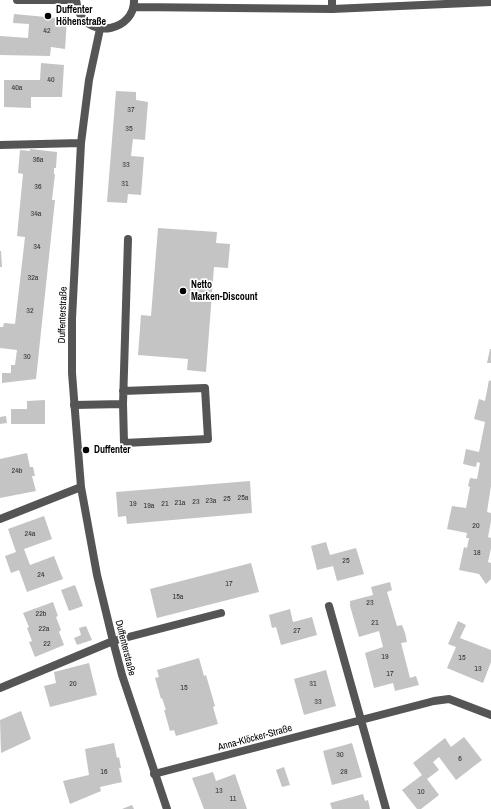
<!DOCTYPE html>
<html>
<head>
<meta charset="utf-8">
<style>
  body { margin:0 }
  canvas { display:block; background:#fff }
</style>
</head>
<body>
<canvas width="491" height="809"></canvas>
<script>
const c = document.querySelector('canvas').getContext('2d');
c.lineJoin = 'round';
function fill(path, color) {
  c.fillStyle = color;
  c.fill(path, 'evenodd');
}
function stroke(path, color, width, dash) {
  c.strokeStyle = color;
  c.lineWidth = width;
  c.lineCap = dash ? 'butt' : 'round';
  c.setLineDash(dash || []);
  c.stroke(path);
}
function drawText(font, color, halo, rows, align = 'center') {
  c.font = font + ' "Archivo Narrow",sans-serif';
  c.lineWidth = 3.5;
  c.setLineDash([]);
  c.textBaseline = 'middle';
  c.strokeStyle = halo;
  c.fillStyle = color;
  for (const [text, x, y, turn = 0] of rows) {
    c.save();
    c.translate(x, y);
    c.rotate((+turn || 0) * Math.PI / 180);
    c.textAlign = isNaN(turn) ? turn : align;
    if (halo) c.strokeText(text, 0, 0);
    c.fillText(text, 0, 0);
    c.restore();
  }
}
const building = new Path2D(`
  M14 14 67 19 65 49 51 47 50 56 0 55V36L28 38 29 24 13 23Z
  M41 63 64 65 62 97H31V108L4 107V80H40Z
  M116 91 136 92V100L148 102 145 140 133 139 132 147 131 156 144 157 141 195 128 194 127 203 107 202Z
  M30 149 57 152 56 168H54V174H55L52 200H55L36 379 2 383V373H11V365H15L17 350 0 348V327H3L4 323 15 324 25 237 17 236 23 174 18 173 20 150 30 151Z
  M158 228 217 232 216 243 230 244 228 268 214 267 206 372 187 370 188 359 138 355 141 315 151 316Z
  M0 251H1L2 267H0Z
  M490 349H491V363H487Z
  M489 380 491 381V486L487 512 491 513V521L488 537 491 538V548L488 562 491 563V579L486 584 479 574 459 570 464 547 467 548 469 538H466L467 533 447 529 452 506 466 508 470 487 468 486 470 478 477 479 480 463 477 462 476 467 463 464 466 449 479 452 485 422 474 419 479 399 485 401Z
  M45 400V424H11V409H27V401Z
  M6 416 7 423 0 424V417Z
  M27 453 30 467H33L35 476H32L36 491 0 498V459Z
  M250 481 252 513 127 524 126 516 118 517 116 492Z
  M44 516 52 539 24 549 30 565 54 556 63 579 27 592 19 570 11 573 5 556 16 552 8 529Z
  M326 542 330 555 356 548 364 574 337 581 333 566 317 570 311 546Z
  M251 563 259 592 157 618 150 589Z
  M390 582 392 590 387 592 397 626 402 625 405 633 407 642 401 643 410 678 416 676 419 685 395 691 393 683 374 688 365 653 383 647 379 631 359 637 350 606V601L373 595 371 587Z
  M75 585 83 606 69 611 61 590Z
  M53 602 58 616 56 617 61 630 59 632 64 645 35 657 29 642 32 641 27 628 29 627 23 613Z
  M290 609 293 622 312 617 317 635 281 645 276 627 272 628 269 615Z
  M458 621 466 625 460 638 491 650V662L483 683 447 668 456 647 448 644Z
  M86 626 92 640 77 645 74 638 81 635 79 628Z
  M199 658 204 676 206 675 215 706 213 707 218 724 176 736 174 730 170 731 164 710H166L162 698 161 699 155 678 159 677 157 670Z
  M89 663 97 695 50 707 44 686 56 683 54 672Z
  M326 670 336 706 304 715 294 679Z
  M21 711 31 739 1 753 0 720Z
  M464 737 482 760 456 780 439 757 433 762 439 770 427 779 439 795 421 809H417L402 790 422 775 413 763 445 738 451 747Z
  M114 743 117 758 119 757 121 768H119L122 782 100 787 101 791 70 804 63 781 89 775 85 749Z
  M352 743 362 777 332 785 323 751Z
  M284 767 290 785 282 787 276 770Z
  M213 772 216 781 235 774 247 809H204L192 778Z
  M363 794 365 801 368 800 370 809H332L330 803Z
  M132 805 134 809H122Z`);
const service = new Path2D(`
  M332 0V9
  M123 404 128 239
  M74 405 123 404 124 443 208 439 205 388 123 391
  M0 688 113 641 221 613`);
const minor = new Path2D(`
  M100 29 89 80 81 143 72 319V373L77 437 81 487 97 575 113 641 122 675 167 809
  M0 145 81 143
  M0 519 81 487
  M329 606 386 809
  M154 774 434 701 449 699 491 715`);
const tertiary = new Path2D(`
  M17 0H76
  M76 0C77 4 77 9 79 12 91 40 135 30 134 0
  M134 7 332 9 491 2`);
const markers = [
  [48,16,4,"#000"],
  [183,291,4,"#000"],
  [86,450,4,"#000"]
];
const numberNames = [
  ["42",47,31],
  ["40",51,80],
  ["40a",17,88],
  ["37",131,110],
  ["35",129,129],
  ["36a",38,160],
  ["33",126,165],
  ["31",125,184],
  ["36",38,187],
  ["34a",36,214],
  ["34",37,247],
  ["32a",33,278],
  ["32",30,311],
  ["30",27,357],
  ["24b",17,471],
  ["25a",243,498],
  ["25",227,499],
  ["23a",211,501],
  ["23",196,502],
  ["21a",180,503],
  ["19",133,504],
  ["21",165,504],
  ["19a",149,506],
  ["20",476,526],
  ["24a",30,534],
  ["18",477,553],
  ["25",346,561],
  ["24",41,575],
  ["17",229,584],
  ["15a",178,597],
  ["23",370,603],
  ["22b",41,614],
  ["21",375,623],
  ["22a",44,629],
  ["27",297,631],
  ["22",47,644],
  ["19",385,657],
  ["15",462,658],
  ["13",478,669],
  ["17",390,674],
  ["20",73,684],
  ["31",313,684],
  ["15",184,688],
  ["33",318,702],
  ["30",340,755],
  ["6",460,759],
  ["16",104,772],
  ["28",344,772],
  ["13",219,791],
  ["10",421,792],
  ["11",233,799]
];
const poiNames = [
  ["Duffenter",56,10],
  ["Höhenstraße",56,22],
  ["Netto",191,285],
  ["Marken-Discount",191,297],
  ["Duffenter",94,450]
];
const streetNames = [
  ["Duffenterstraße",63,315,-88],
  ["Duffenterstraße",125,648,76],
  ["Anna-Klöcker-Straße",255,738,-15]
];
fill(building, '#c4c4c4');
stroke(service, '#555', 8);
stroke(minor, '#555', 8);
stroke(tertiary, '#555', 8);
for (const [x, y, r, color] of markers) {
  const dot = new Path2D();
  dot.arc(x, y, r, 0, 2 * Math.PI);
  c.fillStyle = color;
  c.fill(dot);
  stroke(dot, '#fff', 1.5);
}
drawText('8px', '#313131', null, numberNames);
drawText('bold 10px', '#000', '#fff', poiNames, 'left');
drawText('10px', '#000', '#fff', streetNames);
</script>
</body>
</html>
